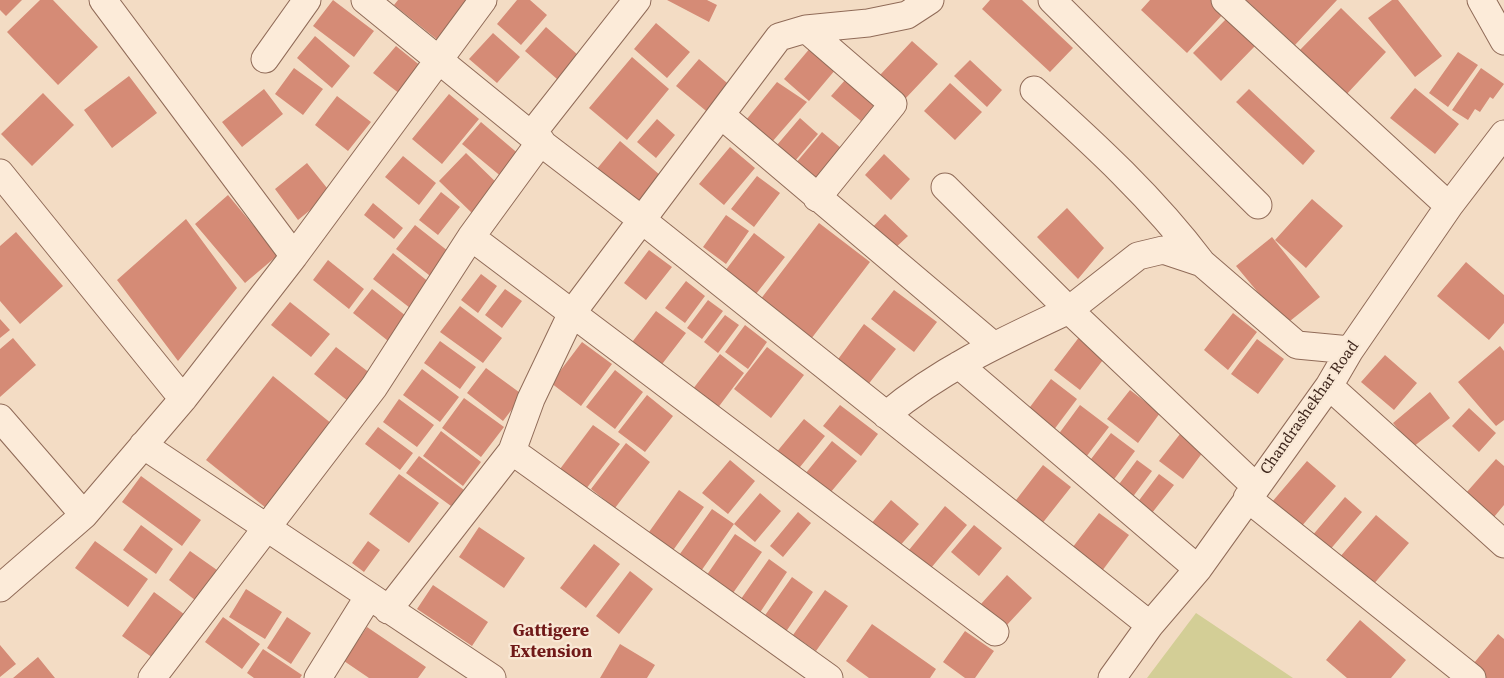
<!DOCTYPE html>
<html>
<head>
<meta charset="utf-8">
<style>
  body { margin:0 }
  canvas { display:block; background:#f3dcc4 }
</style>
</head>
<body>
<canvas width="1504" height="678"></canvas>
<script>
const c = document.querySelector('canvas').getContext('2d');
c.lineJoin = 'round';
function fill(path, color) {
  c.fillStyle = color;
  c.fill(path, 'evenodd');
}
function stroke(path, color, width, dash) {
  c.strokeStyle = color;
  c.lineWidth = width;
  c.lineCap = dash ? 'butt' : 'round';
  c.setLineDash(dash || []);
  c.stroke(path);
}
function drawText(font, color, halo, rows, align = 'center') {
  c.font = font + ' "Source Serif 4",serif';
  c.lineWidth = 4.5;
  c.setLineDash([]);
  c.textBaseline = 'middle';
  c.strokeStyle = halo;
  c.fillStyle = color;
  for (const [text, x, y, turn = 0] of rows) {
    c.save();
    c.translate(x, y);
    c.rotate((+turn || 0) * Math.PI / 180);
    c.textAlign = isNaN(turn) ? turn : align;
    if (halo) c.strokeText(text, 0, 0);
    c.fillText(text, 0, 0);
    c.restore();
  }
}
const green = new Path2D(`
  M1196 613 1293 678H1147Z`);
const building = new Path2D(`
  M0 0H22L6 16 0 10Z
  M40 0H53L98 47 58 85 7 32Z
  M333 0 374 31 354 57 313 26Z
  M398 0H472L439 41 394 5Z
  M517 0H530L547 15 521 45 497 24Z
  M667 0H707L717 5 709 22Z
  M990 0H1022L1073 48 1050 72 982 9Z
  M1150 0H1213L1225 12 1187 53 1141 10Z
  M1246 0H1337L1295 45Z
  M1392 0H1398L1442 56 1415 77 1368 18Z
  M1341 8 1386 52 1344 97 1298 52Z
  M1227 18 1255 46 1221 81 1193 53Z
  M656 23 690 52 667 78 634 49Z
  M546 27 578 55 557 79 525 51Z
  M493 33 520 57 497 83 469 59Z
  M315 36 350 66 332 88 297 58Z
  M912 41 938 64 905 99 880 75Z
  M396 46 422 67 400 94 373 73Z
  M811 47 836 69 809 101 784 79Z
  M1458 52 1478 65 1448 107 1429 93Z
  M632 57 669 89 627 140 589 108Z
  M699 59 733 88 711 115 676 86Z
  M970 60 1002 90 987 107 954 76Z
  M294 68 323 89 303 115 275 94Z
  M1481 68 1504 84 1493 99 1490 97 1480 112 1475 109 1468 120 1452 110Z
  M853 71 882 95 861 121 831 96Z
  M129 76 157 113 112 148 84 110Z
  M777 82 807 102 772 142 746 120Z
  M950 83 982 112 955 140 924 111Z
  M1415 88 1459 124 1435 154 1390 118Z
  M264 89 283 114 242 147 222 122Z
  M1249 89 1315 151 1303 165 1236 102Z
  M43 93 74 125 32 166 1 134Z
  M449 94 479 119 442 164 412 139Z
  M337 96 371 122 348 151 315 125Z
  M800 118 818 134 795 161 777 145Z
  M657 119 675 135 656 158 637 142Z
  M481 122 521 156 503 178 462 144Z
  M822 132 841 148 814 180 795 164Z
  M620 141 660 175 636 204 596 170Z
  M730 147 755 168 724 205 699 184Z
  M466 153 502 188 475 216 439 181Z
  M884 154 910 179 891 200 865 175Z
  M403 156 436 183 419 205 385 177Z
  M307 163 331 193 298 220 275 189Z
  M757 176 780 193 754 227 731 209Z
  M441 192 460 207 438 235 419 220Z
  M228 195 278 255 245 283 195 224Z
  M1312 199 1343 226 1306 268 1275 240Z
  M373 203 403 228 394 239 364 215Z
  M1067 208 1104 248 1078 279 1037 237Z
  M885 214 908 236 892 251 870 230Z
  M726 215 749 231 726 264 703 247Z
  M186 219 237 288 178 361 117 280Z
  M819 223 870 262 811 339 760 300Z
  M415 225 453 255 434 279 396 249Z
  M16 232 63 286 20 324 0 301V246Z
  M754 233 785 257 756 294 725 271Z
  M1272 237 1320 297 1285 325 1236 266Z
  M649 250 672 267 646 300 624 283Z
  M393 253 430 283 410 308 373 279Z
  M328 260 364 289 349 309 313 280Z
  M1466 262 1504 295V323L1489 340 1437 296Z
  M481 274 497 286 478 313 461 300Z
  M686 281 705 296 685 323 665 308Z
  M372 289 411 320 392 344 353 313Z
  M505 289 522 301 502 328 485 315Z
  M894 290 937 322 914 352 871 319Z
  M708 300 723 311 702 339 687 328Z
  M290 302 330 334 311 357 271 325Z
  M460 306 502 338 483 363 440 332Z
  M656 311 686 333 656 372 626 350Z
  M1233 313 1257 332 1228 370 1204 350Z
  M725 315 739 325 718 353 704 342Z
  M0 319 10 330 0 338Z
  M864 324 896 349 867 386 836 362Z
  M745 325 767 342 748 369 725 352Z
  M1080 336 1106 356 1080 390 1054 370Z
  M13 338 36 365 0 397V349Z
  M1257 339 1284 359 1258 394 1231 374Z
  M440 341 476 367 460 389 424 363Z
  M582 342 612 364 581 406 551 383Z
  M1500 346 1504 351V420L1496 426 1458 382Z
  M336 347 375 377 353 405 314 374Z
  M767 347 804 375 771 418 734 389Z
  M720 354 744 373 714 413 689 394Z
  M1385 355 1417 383 1394 410 1361 382Z
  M486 368 523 395 503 421 467 393Z
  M422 369 459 397 440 422 403 395Z
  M615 370 643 392 615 429 586 407Z
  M273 376 332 424 266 508 206 460Z
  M1051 379 1077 399 1050 435 1024 415Z
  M1130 390 1160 413 1138 443 1107 419Z
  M1430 392 1450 418 1413 447 1393 423Z
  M647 395 673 416 645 452 618 432Z
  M464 398 504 427 481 457 442 428Z
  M399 399 434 425 417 447 383 422Z
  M840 405 878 434 861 456 823 426Z
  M1080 405 1109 427 1083 461 1055 439Z
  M1469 408 1496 433 1479 452 1452 426Z
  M804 419 825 436 796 472 775 454Z
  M593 425 620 444 586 489 560 469Z
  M378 427 413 453 400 470 365 444Z
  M441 431 481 462 463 486 423 456Z
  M1111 433 1135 451 1112 482 1088 463Z
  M1180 434 1203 452 1183 479 1159 461Z
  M832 441 857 461 825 499 801 479Z
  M626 443 650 462 615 508 591 489Z
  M419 456 464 490 451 506 406 473Z
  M1496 459 1504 466V505L1494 517 1466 493Z
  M730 460 755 481 728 514 702 493Z
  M1137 460 1152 471 1129 502 1114 491Z
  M1307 461 1336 486 1295 534 1266 509Z
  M1043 465 1071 487 1041 525 1013 504Z
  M399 474 439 503 409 543 369 514Z
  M1159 474 1174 485 1148 518 1134 507Z
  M141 476 201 520 182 546 122 502Z
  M679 490 704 507 669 556 644 539Z
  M760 493 781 511 755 542 734 524Z
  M1345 497 1362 512 1323 558 1306 543Z
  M891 500 919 524 898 548 870 525Z
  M945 506 967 525 931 568 909 550Z
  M712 509 734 524 699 574 677 558Z
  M798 512 811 523 783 557 770 546Z
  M1099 513 1129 535 1099 575 1069 552Z
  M1376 515 1409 543 1366 593 1333 565Z
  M141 525 173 549 156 574 123 550Z
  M974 525 1002 548 979 576 951 552Z
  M479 527 525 558 504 588 459 557Z
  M735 534 762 552 728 600 702 582Z
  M95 541 148 579 128 607 75 568Z
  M368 541 380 550 364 572 352 563Z
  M594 544 620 564 586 608 560 588Z
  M190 551 217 570 195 600 169 580Z
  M769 559 787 572 755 620 736 606Z
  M630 571 653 589 619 634 596 616Z
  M1007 575 1032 598 1006 626 981 604Z
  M792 577 813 592 783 636 761 621Z
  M433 585 488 622 472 646 417 609Z
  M246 589 282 612 265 639 229 617Z
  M825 590 848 606 816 651 793 635Z
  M154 592 192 620 160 663 122 636Z
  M223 617 260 644 242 669 205 642Z
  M287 617 311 633 291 664 267 648Z
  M1360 620 1406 660 1391 678H1347L1326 660Z
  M872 624 936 669 930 678H869L846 661Z
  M367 627 426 667 418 678H369L344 661Z
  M965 631 994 651 975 678H965L943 662Z
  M1498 634 1504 639V678H1479L1469 669Z
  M620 644 655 665 647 678H600Z
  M0 645 16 664 0 677Z
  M263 649 302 675 300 678H254L247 673Z
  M38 657 55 678H13Z`);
const minor = new Path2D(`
  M103 0 294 256
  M365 0 531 135 642 220 1150 625
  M1052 0 1258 205
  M1225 0 1449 206
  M1481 0 1504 41
  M806 29 893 104 817 198
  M265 59 307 0
  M1034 90C1094 144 1153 198 1202 263
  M721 115 994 346
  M531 135 637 0
  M0 173 183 399
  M945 187 1069 310 1138 256 1163 250 1202 263 1297 345 1350 350
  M471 237 995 632
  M959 365 1198 569
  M1329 386 1504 544
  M886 415C941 369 1005 340 1069 310L1255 486
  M0 418 84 515
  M143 445 492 678
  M512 451 829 678
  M1247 498 1472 678
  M0 588 84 515 183 399 294 256 483 0
  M388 610 512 451 531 399 572 313 779 37 806 29 868 23 907 15 930 0
  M152 678 374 387 471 237 541 141
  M318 678 369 596
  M1112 678 1150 625 1198 569 1329 386 1350 350 1449 206 1504 134`);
const streetNames = [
  ["Chandrashekhar Road",1310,408,-55]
];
const neighbourhoodNames = [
  ["Gattigere",551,631],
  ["Extension",551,652]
];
fill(green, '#d3ce96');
fill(building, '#d58b76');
stroke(minor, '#906b58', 29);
stroke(minor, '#fcebd9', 27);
drawText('16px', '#3f271d', '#f9e8d5', streetNames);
drawText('bold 18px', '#701918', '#f9e8d5', neighbourhoodNames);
</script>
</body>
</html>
